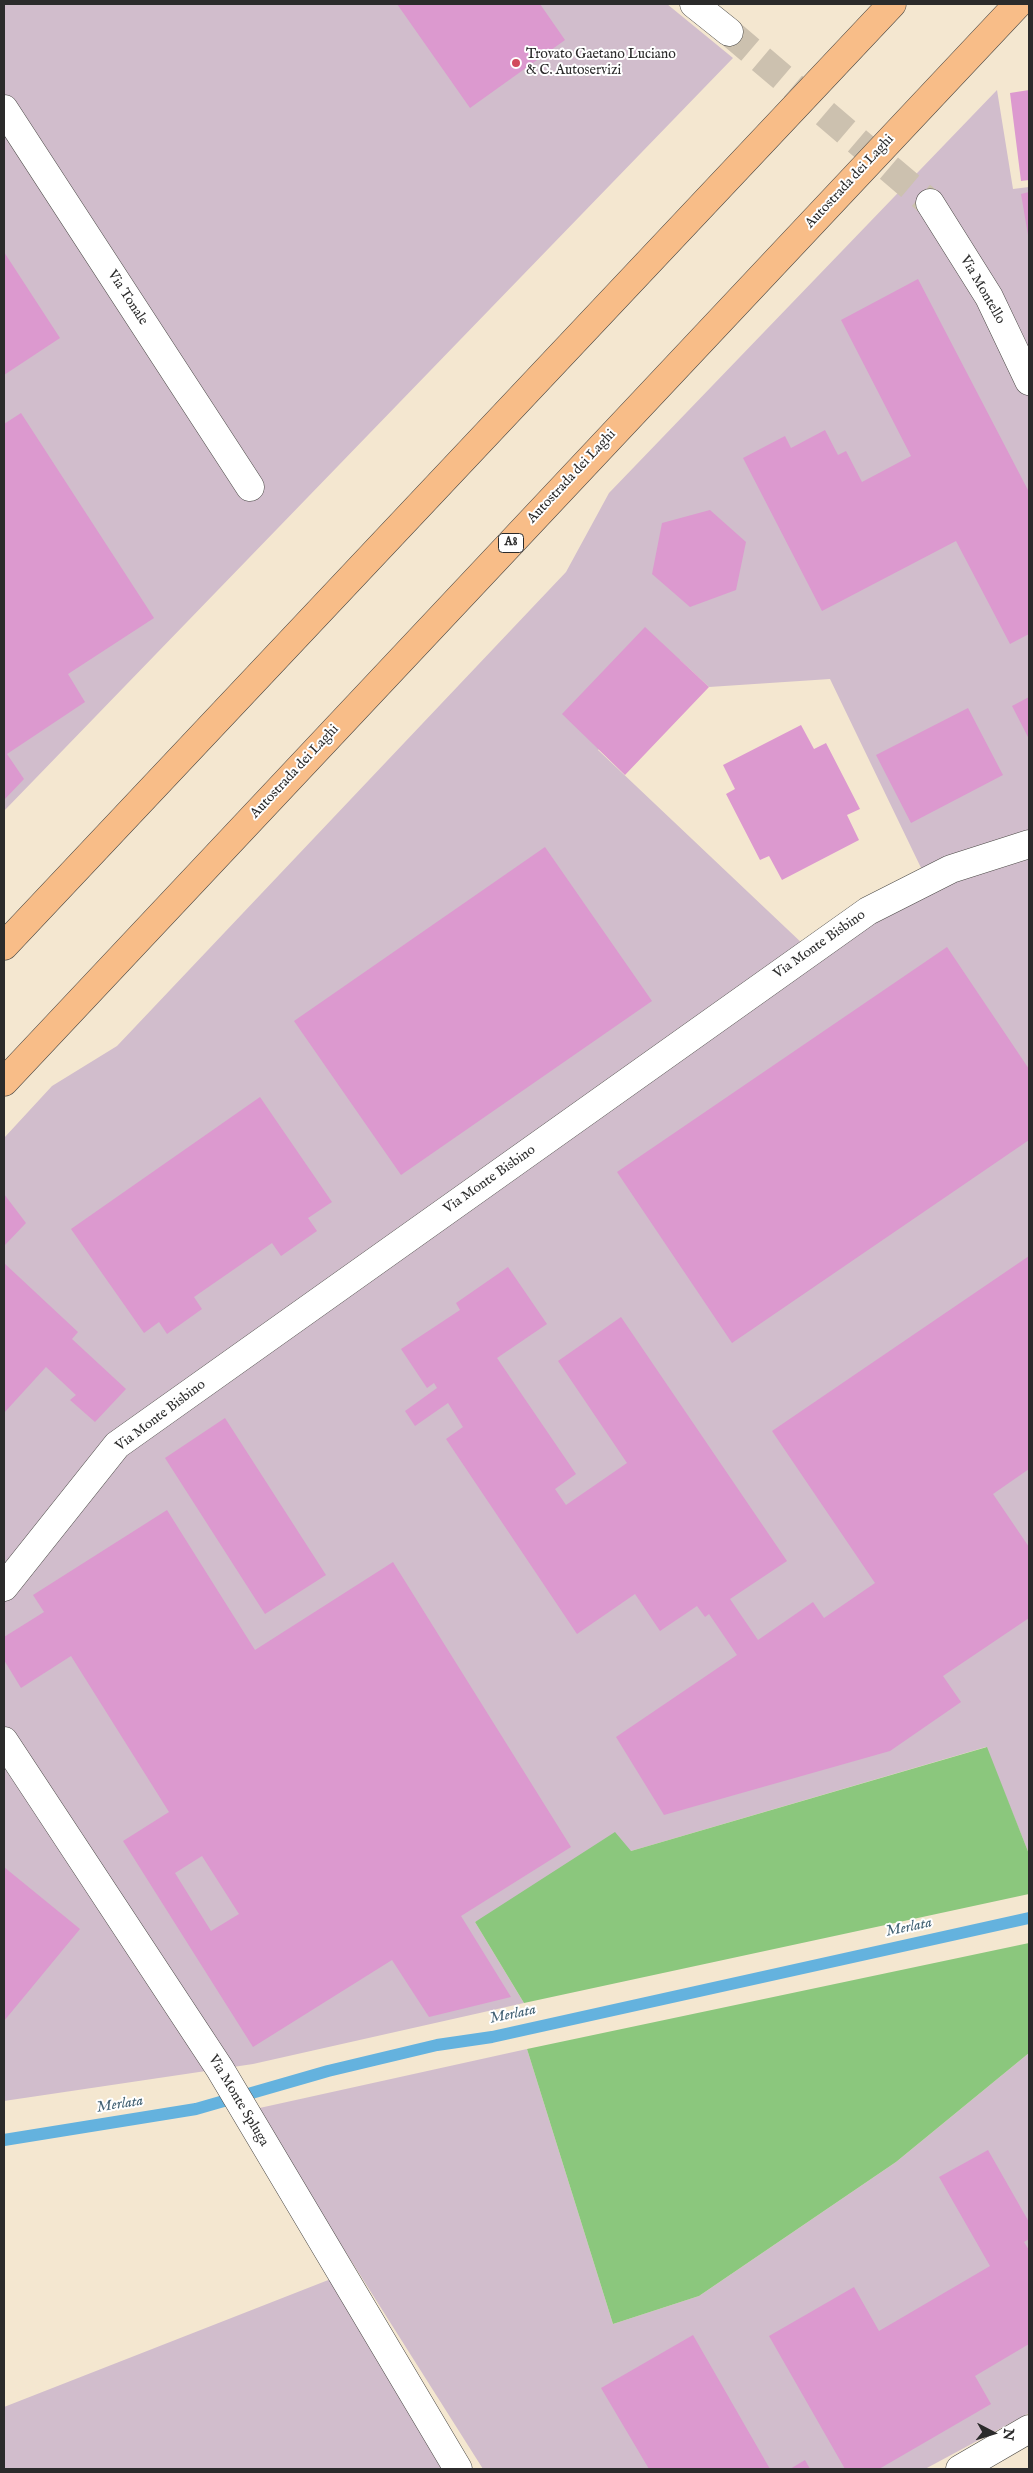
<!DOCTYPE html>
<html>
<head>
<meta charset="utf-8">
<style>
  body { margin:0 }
  #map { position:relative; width:1033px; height:2473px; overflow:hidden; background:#f4e7d0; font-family:"IM FELL English",serif }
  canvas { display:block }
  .frame { position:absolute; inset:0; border:5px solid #2b2b2b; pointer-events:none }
  .north { position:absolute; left:968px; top:2408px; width:50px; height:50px; -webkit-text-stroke:4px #fff; paint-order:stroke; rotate:95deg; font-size:14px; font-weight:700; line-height:20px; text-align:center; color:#2b2b2b }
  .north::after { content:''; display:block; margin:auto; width:18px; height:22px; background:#2b2b2b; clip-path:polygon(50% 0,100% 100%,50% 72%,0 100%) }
</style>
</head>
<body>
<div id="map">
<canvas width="1033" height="2473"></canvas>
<div class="frame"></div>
<div class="north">N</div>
</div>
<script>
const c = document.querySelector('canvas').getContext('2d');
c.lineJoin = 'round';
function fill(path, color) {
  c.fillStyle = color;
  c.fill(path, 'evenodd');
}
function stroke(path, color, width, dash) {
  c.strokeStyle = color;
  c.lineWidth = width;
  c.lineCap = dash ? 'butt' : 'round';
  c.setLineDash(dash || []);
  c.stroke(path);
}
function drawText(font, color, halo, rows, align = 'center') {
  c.font = font + ' "IM FELL English",serif';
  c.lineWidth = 4;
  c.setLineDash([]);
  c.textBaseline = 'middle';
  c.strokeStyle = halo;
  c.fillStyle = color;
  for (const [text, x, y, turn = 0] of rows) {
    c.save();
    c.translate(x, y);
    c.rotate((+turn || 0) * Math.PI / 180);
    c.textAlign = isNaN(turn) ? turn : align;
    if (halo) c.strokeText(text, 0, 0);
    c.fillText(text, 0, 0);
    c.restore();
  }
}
const industrial = new Path2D(`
  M4 4H667L733 58 4 811Z
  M997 90 1013 189 1029 187V1854L986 1747 631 1851 475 1922 524 2003 253 2064 4 2101V1138L52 1086 117 1046 566 572 609 493ZM680 660 709 687 830 679 924 874 805 946 598 750Z
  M527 2049 613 2324 699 2296 896 2162 1029 2053V2413L925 2469H483L255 2109Z
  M336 2277 446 2469H4V2407Z`);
const green = new Path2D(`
  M987 1747 1029 1854V1894L524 2003 475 1922 615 1832 631 1851Z
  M1029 1943V2053L896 2162 699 2296 613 2324 527 2049Z`);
const stream = new Path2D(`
  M4 2140 196 2109 328 2071 437 2045 492 2037 1029 1918`);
const building = new Path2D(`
  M397 4H540L565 40 470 108Z
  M1029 90V180L1021 181 1010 93Z
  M1029 192V235H1028L1021 194Z
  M4 252 60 338 4 375Z
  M918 279 1029 492V634L1010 644 956 541 822 611 743 458 785 436 791 448 825 430 838 455 846 451 862 482 911 456 841 320Z
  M21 413 154 618 68 674 85 702 7 754 24 779 4 800V424Z
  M710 510 746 542 736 590 690 607 652 574 662 523Z
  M645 627 709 687 625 775 562 714Z
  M1029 697V739L1012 706Z
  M968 708 1003 775 911 823 876 755Z
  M801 725 814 749 826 743 860 809 847 815 859 840 782 880 769 856 760 860 726 794 735 789 723 765Z
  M545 847 652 1001 401 1175 294 1021Z
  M947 947 1029 1069V1140L732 1343 617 1172Z
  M260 1097 332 1202 308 1218 317 1231 281 1256 272 1243 194 1297 202 1309 167 1334 159 1322 144 1333 71 1229Z
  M4 1194 26 1223 4 1246Z
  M1029 1256V1469L993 1494 1029 1547V1618L943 1676 961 1702 890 1751 664 1815 616 1737 737 1655 709 1614 705 1617 697 1606 660 1631 635 1594 577 1634 446 1439 463 1427 448 1403 415 1426 405 1411 437 1388 434 1383 427 1388 401 1349 460 1310 456 1303 508 1267 547 1324 497 1358 576 1474 555 1489 566 1505 627 1463 558 1361 621 1317 787 1561 730 1599 758 1640 813 1602 824 1618 875 1583 772 1431Z
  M4 1263 78 1332 72 1339 126 1389 95 1422 70 1400 76 1395 46 1367 4 1413Z
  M225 1418 326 1575 265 1614 165 1458Z
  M167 1510 255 1650 393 1562 571 1847 461 1916 511 1997 429 2017 392 1960 253 2047 123 1841 169 1812 71 1656 21 1688 4 1660V1637L44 1612 33 1595ZM202 1856 239 1914 211 1931 175 1873Z
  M4 1867 80 1929 4 2021Z
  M988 2150 1029 2222V2239L1024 2242 1029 2250V2344L975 2376 991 2404 879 2469H845L769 2336 854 2287 879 2331 990 2266 939 2177Z
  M693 2335 770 2469H649L601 2388Z
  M805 2460 810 2469H790Z`);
const tertiaryTunnel = new Path2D(`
  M729 32 930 203`);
const minor = new Path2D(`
  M4 109 250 487
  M4 1587 117 1445 868 911 951 869 1029 844
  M4 1741 220 2069 458 2469
  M960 2469 1029 2429`);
const tertiary = new Path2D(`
  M694 4 729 32
  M930 203 989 297 1029 381`);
const motorway = new Path2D(`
  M4 946 892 4
  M4 1082 1018 4`);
const markers = [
  [516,63,5,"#d1495b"]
];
const shields = [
  [511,543,25]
];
const shieldNames = [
  ["A8",511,543]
];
const poiNames = [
  ["Trovato Gaetano Luciano",526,55],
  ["& C. Autoservizi",526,71]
];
const streetNames = [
  ["Autostrada dei Laghi",850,182,-47],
  ["Via Montello",982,290,60],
  ["Via Tonale",127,298,57],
  ["Autostrada dei Laghi",572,477,-47],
  ["Autostrada dei Laghi",295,772,-47],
  ["Via Monte Bisbino",820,945,-35],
  ["Via Monte Bisbino",490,1180,-35],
  ["Via Monte Bisbino",161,1416,-37],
  ["Via Monte Spluga",238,2101,59]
];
const waterNames = [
  ["Merlata",909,1928,-12],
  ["Merlata",513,2015,-12],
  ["Merlata",120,2105,-9]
];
fill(industrial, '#d1bdcc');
fill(green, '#8bc77d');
stroke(stream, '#64b2de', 12);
fill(building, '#dc99cf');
stroke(tertiaryTunnel, '#ccc1af', 28, [28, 14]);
stroke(minor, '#494744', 29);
stroke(tertiary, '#494744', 29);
stroke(motorway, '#494744', 29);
stroke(minor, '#fff', 28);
stroke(tertiary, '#fff', 28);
stroke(motorway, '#f8bd88', 28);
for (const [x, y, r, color] of markers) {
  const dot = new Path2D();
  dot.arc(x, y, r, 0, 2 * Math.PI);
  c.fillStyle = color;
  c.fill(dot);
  stroke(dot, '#fff', 2);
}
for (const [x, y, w] of shields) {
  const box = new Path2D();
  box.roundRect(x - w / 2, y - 9.5, w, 19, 4);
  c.fillStyle = '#fff';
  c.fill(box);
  stroke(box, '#2b2b2b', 1);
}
drawText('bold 12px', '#2b2b2b', null, shieldNames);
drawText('14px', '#2b2b2b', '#fff', poiNames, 'left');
drawText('14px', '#2b2b2b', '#fff', streetNames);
drawText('italic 15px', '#426173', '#fff', waterNames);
</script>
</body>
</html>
